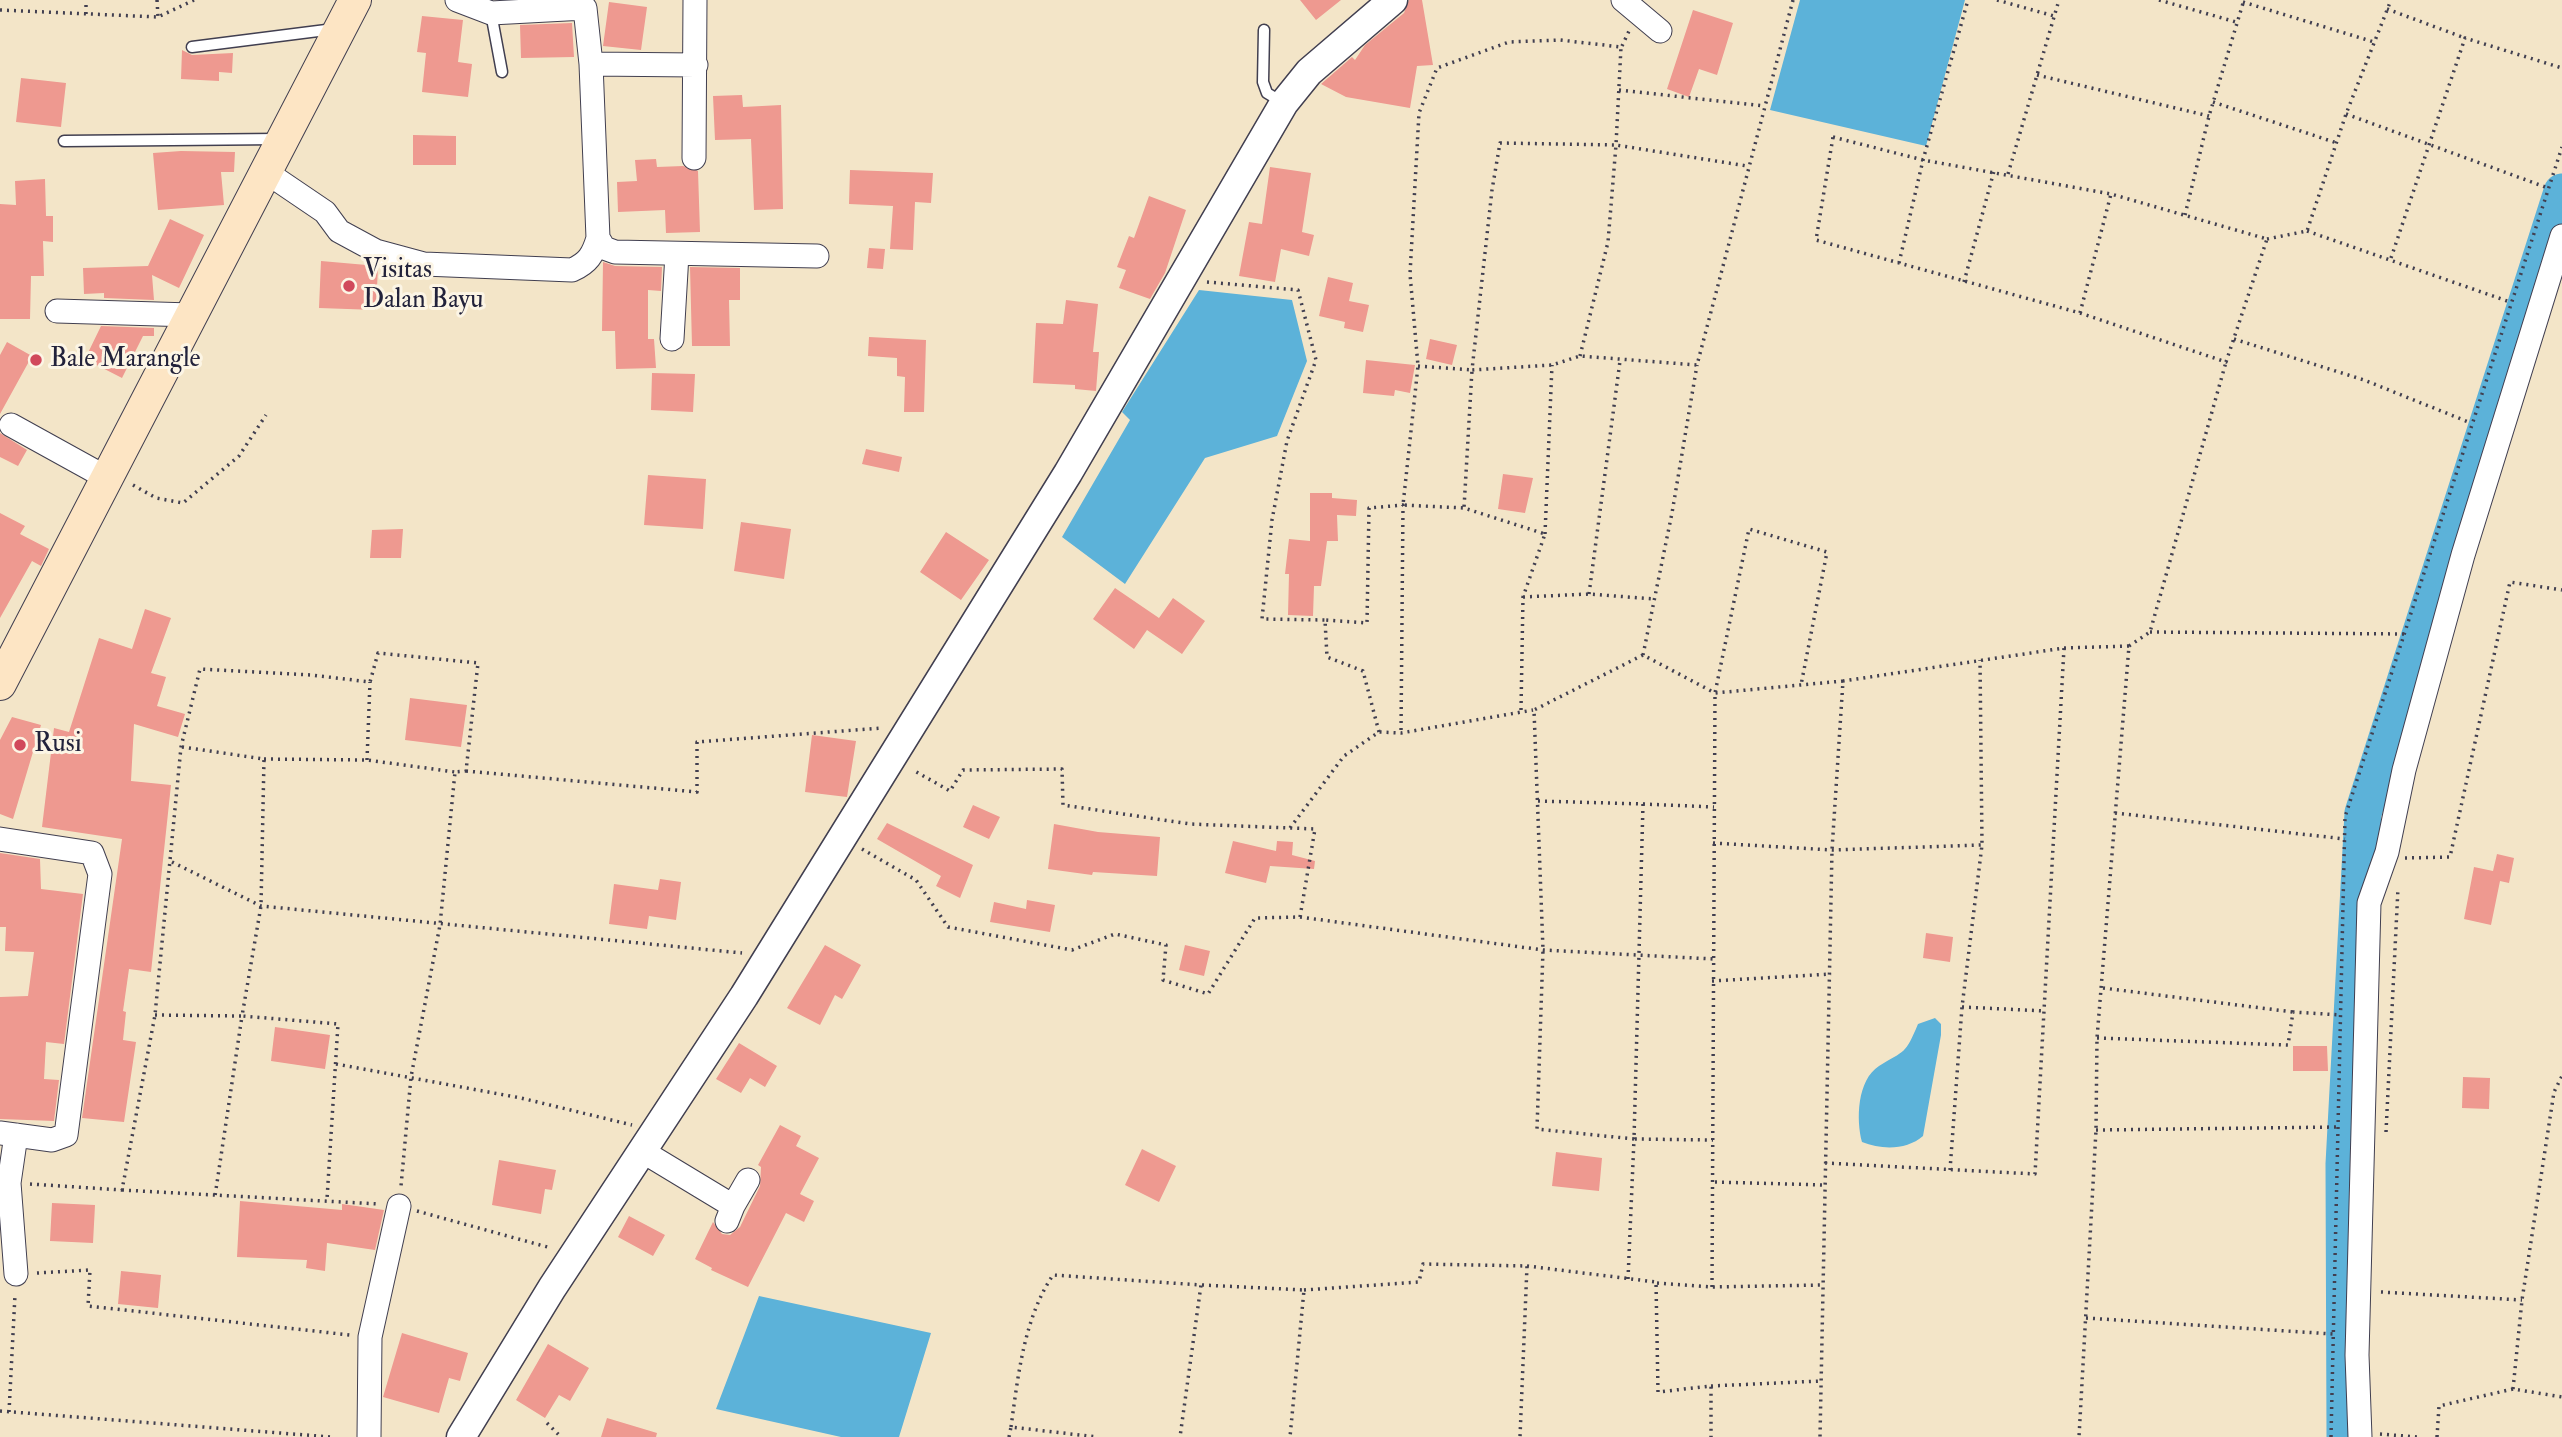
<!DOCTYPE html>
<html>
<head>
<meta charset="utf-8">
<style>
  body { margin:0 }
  canvas { display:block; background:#f3e5c8 }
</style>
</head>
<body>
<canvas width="2562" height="1437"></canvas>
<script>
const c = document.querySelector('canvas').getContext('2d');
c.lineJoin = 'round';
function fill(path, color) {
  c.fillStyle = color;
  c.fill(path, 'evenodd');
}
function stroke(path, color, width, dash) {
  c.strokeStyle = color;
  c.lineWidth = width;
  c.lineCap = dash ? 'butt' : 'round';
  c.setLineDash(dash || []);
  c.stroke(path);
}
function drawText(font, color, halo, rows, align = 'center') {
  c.font = font + ' "IM FELL Double Pica",serif';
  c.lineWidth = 6;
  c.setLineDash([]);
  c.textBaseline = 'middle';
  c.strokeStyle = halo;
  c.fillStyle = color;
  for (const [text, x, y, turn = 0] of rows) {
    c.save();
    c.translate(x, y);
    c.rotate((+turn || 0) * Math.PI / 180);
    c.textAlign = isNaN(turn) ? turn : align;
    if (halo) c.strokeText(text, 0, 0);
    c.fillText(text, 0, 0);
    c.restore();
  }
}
const water = new Path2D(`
  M1800 0H1965L1926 146 1770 110Z
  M1199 290 1292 300 1307 361 1277 436 1205 458 1125 584 1062 537 1130 420 1122 412Z
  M1935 1018 1941 1024V1035L1923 1136C1907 1150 1882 1150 1862 1142 1856 1120 1857 1080 1879 1066 1905 1050 1905 1055 1918 1024Z
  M759 1296 931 1333 899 1437H841L716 1409Z`);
const river = new Path2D(`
  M2345 1437 2344 1164 2363 813 2562 192`);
const building = new Path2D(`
  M1300 0H1341L1316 20Z
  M1409 0H1422L1433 65 1417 66 1410 108 1346 97 1321 84 1352 57 1355 60 1365 45 1404 13Z
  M609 2 647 7 641 50 603 46Z
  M1693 10 1733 23 1717 75 1699 69 1689 97 1667 89Z
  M422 16 463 20 458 62 472 64 468 97 422 92 426 53 417 52Z
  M572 23 574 57 521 58 520 25Z
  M182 50 192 55 233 53 232 73 219 72V81L181 79Z
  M21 78 66 83 61 127 16 122Z
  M742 95 743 107 781 105 783 209 754 210 751 139 715 140 713 96Z
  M413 135 456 136V165H413Z
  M181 151 235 152 234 172H221L224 205 158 210 153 153Z
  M656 159 657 167 683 166 698 171 700 232 666 233 665 210 618 212 617 182 637 181 635 160Z
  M1270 167 1311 173 1302 232 1314 235 1309 256 1281 249 1275 282 1239 276 1249 222 1262 224Z
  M850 170 933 173 931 203 915 202 913 250 890 249 893 206 849 204Z
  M45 179 46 216H53V242L43 241 44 276H31L30 319H0V204L16 205 15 181Z
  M1149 196 1186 210 1165 273 1150 299 1119 288 1126 270 1117 267 1129 236 1134 238Z
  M170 219 204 235 179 288 152 275 154 300 104 298V293L84 294 83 268 148 266Z
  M869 248 885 249 883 269 867 268Z
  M321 261 378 266 376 310 319 308Z
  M603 262 615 266 662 267 661 291 648 290V339H654L656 368 616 369 615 331H602Z
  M690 267 740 268V300H729L730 346H692Z
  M1328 277 1353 283 1349 301 1369 305 1363 332 1344 328 1345 322 1319 316Z
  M1066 300 1098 304 1093 352H1099L1096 391 1075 389V385L1033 383 1036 323 1063 324Z
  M101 326 154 328V336H143L122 378 85 359Z
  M869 337 926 340 924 412H904L905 377 897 376V358L868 356Z
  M1430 339 1457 345 1452 365 1426 359Z
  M7 342 32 356 0 414V355Z
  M1366 360 1415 365 1410 393 1395 390 1394 396 1363 393Z
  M652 373 695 374 693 412 651 410Z
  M0 433 27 450 18 466 0 457Z
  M866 449 902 457 899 472 862 464Z
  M1503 474 1533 478 1525 513 1498 509Z
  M648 475 706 479 703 529 644 525Z
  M1310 493H1332V498L1357 500 1356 516 1337 515 1338 541H1327L1321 586H1314L1313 616 1288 615 1289 574H1285L1289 539 1310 541Z
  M0 513 25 526 20 534 49 549 41 566 32 561 0 618Z
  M741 522 791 529 784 579 734 571Z
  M403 529 401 558H370L372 530Z
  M946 532 989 560 961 600 920 572Z
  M1115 588 1159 618 1173 598 1205 621 1182 654 1147 630 1134 649 1093 619Z
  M145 609 171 618 151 673 166 677 157 706 185 714 178 737 134 724 131 781 171 785 151 972 129 969 123 1011 126 1012 123 1040 136 1042 124 1122 82 1118 122 839 42 827 54 728 69 732 99 638 132 649Z
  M410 698 467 705 461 747 405 740Z
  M12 717 41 725 13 819 0 814V740Z
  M812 735 856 741 847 797 805 792Z
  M973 805 1000 817 989 839 963 827Z
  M887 823 973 865 960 898 936 886 941 876 877 839Z
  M1054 824 1098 832 1160 837 1157 876 1093 872 1092 875 1048 869Z
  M1233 841 1276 851 1277 841 1293 842 1292 855 1315 861 1314 869 1270 866 1266 883 1225 873Z
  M0 853 40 859 41 889 83 894 64 1044 46 1042 44 1079 59 1080 54 1121 0 1119V997L28 996 34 952 5 951 6 927H0Z
  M2497 854 2514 858 2509 883 2500 881 2491 925 2464 919 2474 867 2493 871Z
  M660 879 681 882 676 920 649 916 647 929 609 924 614 884 658 890Z
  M1027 900 1055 905 1050 932 990 922 994 902 1026 909Z
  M1926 933 1953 937 1950 962 1923 958Z
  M825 945 861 965 842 999 835 995 820 1025 787 1008Z
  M1185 945 1210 951 1204 976 1179 970Z
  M275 1027 330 1035 325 1069 271 1061Z
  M739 1043 777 1066 765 1087 750 1078 741 1093 716 1079Z
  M2293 1046H2327L2328 1071H2293Z
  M2463 1077 2490 1078 2489 1109 2462 1108Z
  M780 1125 801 1136 796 1146 819 1158 800 1194 814 1201 804 1222 786 1213 748 1287 711 1270 712 1268 695 1259 713 1222 722 1234 730 1235 740 1227 760 1186 761 1167 758 1165Z
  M1142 1149 1176 1166 1159 1202 1125 1185Z
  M1556 1152 1602 1158 1599 1191 1552 1186Z
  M499 1160 556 1170 552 1190 545 1189 541 1214 492 1205Z
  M240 1201 342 1210V1204L384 1210 375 1250 327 1243 325 1271 306 1268 307 1260 237 1257Z
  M52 1203 95 1205 93 1243 50 1241Z
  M629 1216 665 1235 653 1256 618 1237Z
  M121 1271 161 1275 158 1308 118 1304Z
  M402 1333 468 1353 460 1381 449 1378 439 1413 383 1397Z
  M548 1344 589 1368 570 1401 559 1395 545 1418 516 1400Z
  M607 1418 657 1433 656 1437H601Z`);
const path = new Path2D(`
  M157 0 158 17
  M1997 0 2054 16
  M2159 0 2236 22
  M2243 2 2374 42
  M2387 9 2465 38
  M0 10 158 17 194 0
  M86 14V0
  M1622 46 1629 31
  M2037 75 2209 116
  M1619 90 1764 106
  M2213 102 2337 143
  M2346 114 2548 188
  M1833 137 1923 160 2111 194 2267 239 2226 362 2080 313 1816 240Z
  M2008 174 2059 0
  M2185 215 2209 116 2244 0
  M2307 231 2510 302
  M2267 239 2307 231 2346 114 2391 0
  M2391 258 2465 38 2562 68
  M1899 263 1923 160 1968 0
  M1207 282 1298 290 1316 360 1287 441 1272 520 1262 619 1325 620
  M1964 282 1994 171
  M2080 313 2111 194
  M2234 339 2364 380 2471 423
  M1580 356 1608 242 1616 145 1747 166
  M1418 366 1472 370 1464 508
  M133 485 156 498 183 503 239 456 266 415
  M1545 534 1552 365
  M1589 594 1620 361
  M1523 597 1589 594 1654 599
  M2150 632 2405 634
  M2129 646 2150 632 2226 362
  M2064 648 2129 646 2097 1038 2096 1130 2079 1437
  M1643 655 1672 513 1697 365
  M1521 710 1523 597 1545 534 1464 508 1403 505 1418 366 1410 274 1419 113 1437 68 1509 42 1560 40 1621 47 1616 145 1500 143 1492 190 1472 370 1552 365 1580 356 1697 365 1793 0
  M1379 732 1363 671 1327 657 1325 620 1367 623 1369 508 1403 505 1401 733
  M182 747 264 759 261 906 242 1016 338 1024 327 1199
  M264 759 367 760 455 772
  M367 760 370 682
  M466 771 697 792V742L882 728
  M1538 801 1643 804 1634 1139 1713 1140
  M1643 804 1714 807
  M2115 813 2345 839
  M1290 828 1344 756 1379 732 1401 733 1533 710
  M1713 843 1832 850 1982 845
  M862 849 916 880 948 927 1072 950 1115 934 1166 945 1163 980 1208 994 1255 918 1300 917 1315 829 1190 824 1063 805 1062 769 963 770 950 791 913 770
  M2405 858 2450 857 2510 582 2562 590
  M172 862 261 906 742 953
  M1300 917 1543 950 1713 959
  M1712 981 1831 974
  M2103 988 2293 1012
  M1962 1007 2045 1011
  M155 1015 242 1016 215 1196
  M2097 1038 2288 1045 2293 1012 2341 1015
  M336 1064 521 1098 632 1125
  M2096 1130 2338 1127
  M2386 1132 2398 888
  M1825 1163 2035 1174 2064 648 1843 681
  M1950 1170 1962 1007 1982 845 1980 660
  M1715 1182 1824 1185
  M30 1184 122 1190 155 1015 181 747 200 669 311 675 370 682 378 653 478 663 466 771 455 772 440 925 411 1077 401 1186
  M122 1190 379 1204
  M417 1211 551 1248
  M1527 1266 1656 1282 1658 1392 1711 1386V1437
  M37 1273 90 1270 88 1306 350 1335
  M1628 1279 1634 1139 1537 1129 1543 950 1534 710 1643 655 1715 693 1843 681 1832 850 1820 1437
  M1657 1283 1712 1287 1823 1285
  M1202 1285 1304 1290 1290 1437
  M1712 1287 1715 693 1749 529 1827 552 1801 685
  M1304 1290 1419 1282 1423 1264 1527 1266 1520 1437
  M2381 1292 2522 1300
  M2086 1318 2333 1334
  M1711 1386 1821 1381
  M2513 1389 2522 1300 2554 1092 2562 1076
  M0 1411 331 1437
  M9 1412 15 1295
  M547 1423 561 1437
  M1011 1427C1018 1376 1024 1318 1053 1275L1201 1285 1180 1437
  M2380 1434 2417 1437
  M1009 1437 1011 1427 1097 1437
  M2331 1437 2345 817 2562 147
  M2437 1437 2439 1406 2513 1389 2562 1397`);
const service = new Path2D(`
  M491 13 502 72
  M1264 30 1263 82 1267 93 1282 102
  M192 47 334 29
  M64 141 279 139`);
const minor = new Path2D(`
  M457 0 491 13 585 8 591 64 598 238 604 248 615 252 817 256
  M1623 0 1660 31
  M591 64 696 65
  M694 158 695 0
  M266 172 325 212 339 231 376 251 424 264 572 270C588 263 593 255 598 238
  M57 311 191 315
  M672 339 677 254
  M11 425 107 478
  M0 839 92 853 100 874 66 1135 52 1140 0 1133
  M16 1135 9 1183 16 1274
  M642 1151 733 1206 727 1221
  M733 1206 748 1180
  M369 1437 370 1337 399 1206
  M2360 1437 2357 1355 2369 903 2387 852 2404 770 2463 555 2562 236`);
const tertiary = new Path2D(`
  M461 1437 552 1288 744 996 1068 473 1284 103 1309 72 1393 0`);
const secondary = new Path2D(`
  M0 684 355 0`);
const markers = [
  [349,286,7,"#d1495b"],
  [36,360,7,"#d1495b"],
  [20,745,7,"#d1495b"]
];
const poiNames = [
  ["Visitas",363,271],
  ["Dalan Bayu",363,301],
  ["Bale Marangle",50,360],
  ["Rusi",34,745]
];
fill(water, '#5cb2d9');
stroke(river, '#5cb2d9', 37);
fill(building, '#ee9990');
stroke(service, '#413f50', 13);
stroke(minor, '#413f50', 25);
stroke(tertiary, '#413f50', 31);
stroke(secondary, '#413f50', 34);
stroke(path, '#413f50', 3.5, [2, 5]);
stroke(service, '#fff', 10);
stroke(minor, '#fff', 23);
stroke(tertiary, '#fff', 28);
stroke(secondary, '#fde5c4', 32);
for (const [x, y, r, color] of markers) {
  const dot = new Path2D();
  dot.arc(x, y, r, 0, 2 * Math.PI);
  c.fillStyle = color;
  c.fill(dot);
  stroke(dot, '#fcf5e5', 2.5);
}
drawText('26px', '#22223b', '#fcf5e5', poiNames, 'left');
</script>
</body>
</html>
